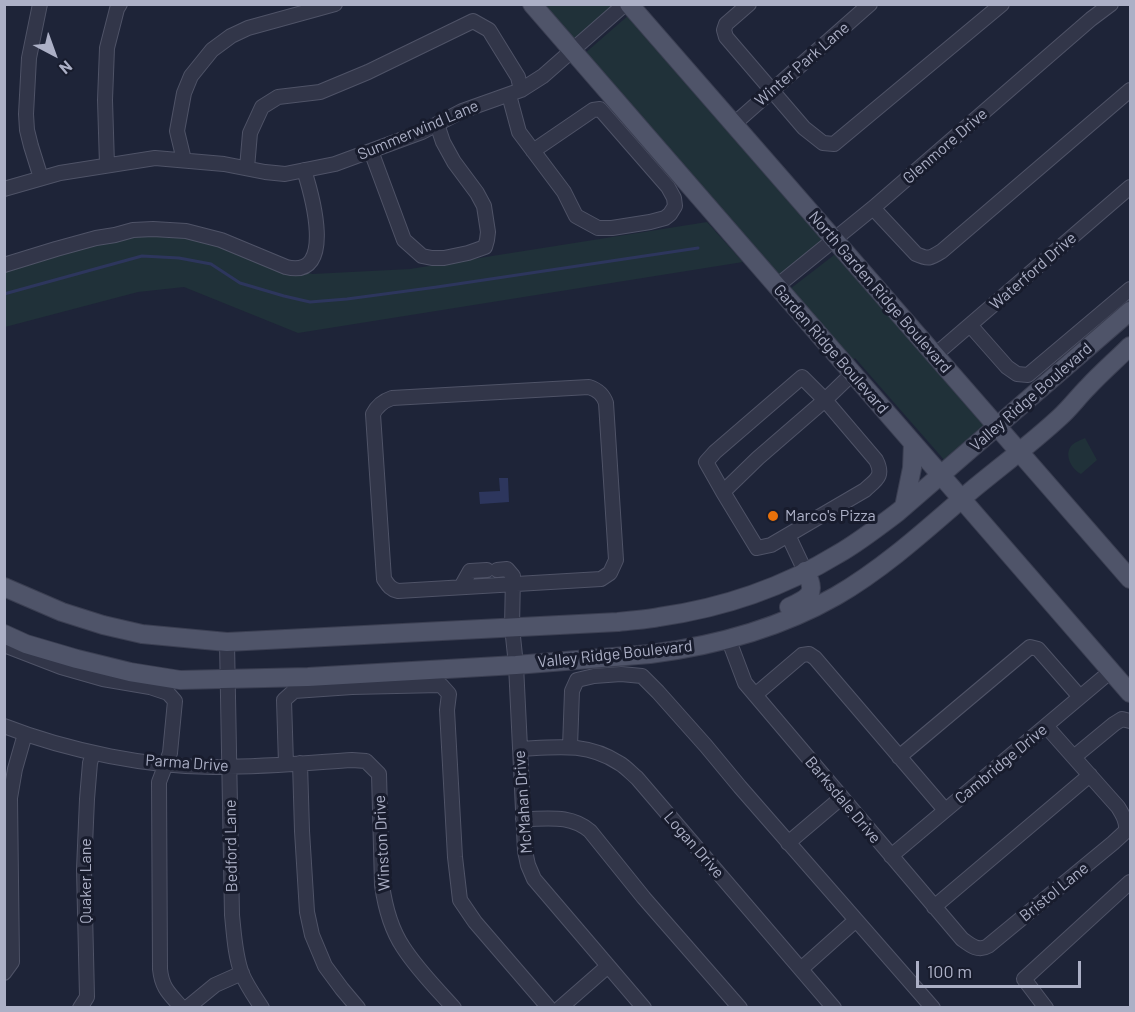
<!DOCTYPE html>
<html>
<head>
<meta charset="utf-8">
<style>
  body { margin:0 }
  #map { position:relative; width:1135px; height:1012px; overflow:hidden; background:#1e2438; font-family:Barlow,sans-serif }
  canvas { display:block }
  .frame { position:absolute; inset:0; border:6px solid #acb0c6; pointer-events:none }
  .north { position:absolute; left:24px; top:24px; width:60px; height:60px; -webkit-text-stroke:4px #181c2d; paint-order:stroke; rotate:139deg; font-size:16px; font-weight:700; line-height:24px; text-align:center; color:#acb0c6 }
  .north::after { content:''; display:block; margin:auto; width:21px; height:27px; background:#acb0c6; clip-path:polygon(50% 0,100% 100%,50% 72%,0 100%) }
  .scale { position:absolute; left:916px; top:961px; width:165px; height:27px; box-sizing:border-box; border:3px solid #acb0c6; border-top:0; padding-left:8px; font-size:18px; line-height:21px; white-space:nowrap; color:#acb0c6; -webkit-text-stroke:4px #181c2d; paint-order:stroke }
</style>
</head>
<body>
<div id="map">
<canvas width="1135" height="1012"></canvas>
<div class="frame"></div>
<div class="north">N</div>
<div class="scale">100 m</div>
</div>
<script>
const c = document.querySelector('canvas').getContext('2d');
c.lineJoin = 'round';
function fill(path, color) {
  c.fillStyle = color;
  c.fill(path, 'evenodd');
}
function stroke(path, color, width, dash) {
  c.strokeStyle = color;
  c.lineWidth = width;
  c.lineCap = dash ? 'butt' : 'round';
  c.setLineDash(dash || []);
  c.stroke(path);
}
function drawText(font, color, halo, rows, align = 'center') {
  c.font = font + ' Barlow,sans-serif';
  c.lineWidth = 6;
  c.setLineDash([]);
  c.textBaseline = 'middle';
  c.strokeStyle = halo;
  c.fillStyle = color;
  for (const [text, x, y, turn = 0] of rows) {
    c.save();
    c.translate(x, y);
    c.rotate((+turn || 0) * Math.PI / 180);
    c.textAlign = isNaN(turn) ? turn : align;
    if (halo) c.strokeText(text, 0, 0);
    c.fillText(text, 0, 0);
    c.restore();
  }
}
const green = new Path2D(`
  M541 5H616L573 41Z
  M630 14 826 238 779 276 584 54Z
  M707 222 743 262 298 333 184 287 138 292 5 327V268L131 234 177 233 235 247 312 274 410 269Z
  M838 252 989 425 946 462 855 358 852 361 790 289Z
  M1085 438 1097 460 1081 474C1072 470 1063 454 1072 445 1075 442 1081 440 1085 438Z`);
const water = new Path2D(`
  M499 478H508L509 502 480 504 479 492 500 491Z`);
const stream = new Path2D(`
  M4 294 142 256 179 258 211 264 240 283 284 296 310 302 347 299 437 287 698 248`);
const minor = new Path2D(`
  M40 4 29 58 26 114 27 130 31 146 41 178
  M749 4 726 24 724 30 726 37 804 128 823 143 834 144 1002 4
  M509 95 519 132 564 192 576 216 598 228H612L650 222 665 218 670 214 675 206 674 198 668 187 600 109 593 110 533 151
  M734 124 870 4
  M371 151 404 240 422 256 432 258H444L468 253 485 247 487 240 488 232 484 206 477 193 454 162 443 142 437 124
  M184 160 177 131 184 93 191 76 212 50 231 36 248 28 335 4
  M107 165 105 100 107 48 117 9 120 4
  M247 168 250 133 262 107 278 97 320 92 368 72 473 21 489 30 518 77 521 90
  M4 189 60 173 155 158 224 164 265 172 285 174 335 164 422 132 462 111 521 90 543 76 625 4
  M873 208 916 254C929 260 931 258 942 251L1130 90
  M4 265 56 249 96 238 115 235 133 230 153 229 186 231 221 240 286 267C337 280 311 192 304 170
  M777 286 873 208 1091 19 1111 4
  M970 325 1007 367 1017 374 1028 375 1130 289
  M935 355 1130 187
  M589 387C598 390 603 394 606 403L616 560 610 573 601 579 398 591C390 589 388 585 384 579L373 414C377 406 383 401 392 398Z
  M723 492 706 462 715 452 802 377 825 400 876 460C884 476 877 479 865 490L771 545 757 548 723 492 758 458 825 400 853 373
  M788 535 805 571
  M497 570 507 569 513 576 512 627 516 665 525 851 528 865 534 879 644 1008
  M461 587 470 571 487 570
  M728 638 745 683 962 939C970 945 978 952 988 946L1113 843 1126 831C1127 822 1123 815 1118 807L1046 726
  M227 642 232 915C234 934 235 956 242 974 247 986 255 997 262 1008
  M4 645 61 667 103 679 150 687 168 693 175 701 170 753 159 782 160 969C162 989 170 994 182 1008
  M755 695 802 655 809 654 815 658 945 810
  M4 726C68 751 151 768 219 767 264 767 308 763 352 760L366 761 379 774 382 885C385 906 391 929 403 947 417 969 436 988 454 1008
  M570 747 572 691 577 680 594 676 621 674 642 676 658 692 706 746 740 787 933 1008
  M520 749C556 747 587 742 619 763 626 767 631 773 637 778L834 1008
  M899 757 1030 647 1038 649 1080 697
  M1074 757 1114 724 1122 719 1130 721
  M300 763 302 831 307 912 312 935 325 966 342 989 358 1008
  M286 764 284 700 294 691 352 687 441 685 449 694 447 710 455 857 460 900 475 922 549 1008
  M523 819C547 819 570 814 590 831L644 898 740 1008
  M788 843 841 798
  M891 856 1111 671
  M934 907 1090 775
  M801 969 856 920
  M4 973 12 962 10 798 15 769 25 734
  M80 1008 87 997 84 869 87 799 90 763 93 753
  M187 1008 215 985 242 973
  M560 1008 608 966
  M1046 1008 1024 979 1130 882`);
const major = new Path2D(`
  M532 4 1130 693
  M629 4 1130 579
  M904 507 912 468 913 443
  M4 587 62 612 103 625 142 634 227 642 618 622C632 620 646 620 659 617 722 608 784 587 838 554 859 542 878 527 898 512L1130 311
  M789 607C809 598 818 593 805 571
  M4 634 26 644 77 659 130 672 180 680 308 677 516 665 650 654C713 646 780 628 836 596 886 567 929 527 972 490 1001 466 1032 443 1060 417 1070 408 1078 397 1088 387 1101 373 1116 360 1130 346`);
const markers = [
  [773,516,6,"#e8710a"]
];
const streetNames = [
  ["Winter Park Lane",802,64,-41],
  ["Summerwind Lane",418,130,-23],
  ["Glenmore Drive",945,146,-41],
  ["Waterford Drive",1033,271,-41],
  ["North Garden Ridge Boulevard",880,292,49],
  ["Garden Ridge Boulevard",831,349,49],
  ["Valley Ridge Boulevard",1031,397,-41],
  ["Valley Ridge Boulevard",615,654,-6],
  ["Parma Drive",187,763,4],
  ["Cambridge Drive",1001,764,-40],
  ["Barksdale Drive",843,800,50],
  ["McMahan Drive",523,802,-94],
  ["Winston Drive",382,843,-93],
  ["Logan Drive",694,845,49],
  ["Bedford Lane",231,846,-91],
  ["Quaker Lane",86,881,-90],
  ["Bristol Lane",1054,892,-39]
];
const poiNames = [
  ["Marco's Pizza",785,516]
];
fill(green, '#203139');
fill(water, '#2d365d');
stroke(stream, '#2d365d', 3);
stroke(minor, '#4f5367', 16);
stroke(major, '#3b3f52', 20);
stroke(minor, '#323649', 14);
stroke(major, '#4f5469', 18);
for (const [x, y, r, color] of markers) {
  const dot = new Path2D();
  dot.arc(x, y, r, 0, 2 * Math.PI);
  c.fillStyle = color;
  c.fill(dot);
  stroke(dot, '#181c2d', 2);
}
drawText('16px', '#acb0c6', '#181c2d', streetNames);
drawText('16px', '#acb0c6', '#181c2d', poiNames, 'left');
</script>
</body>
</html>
